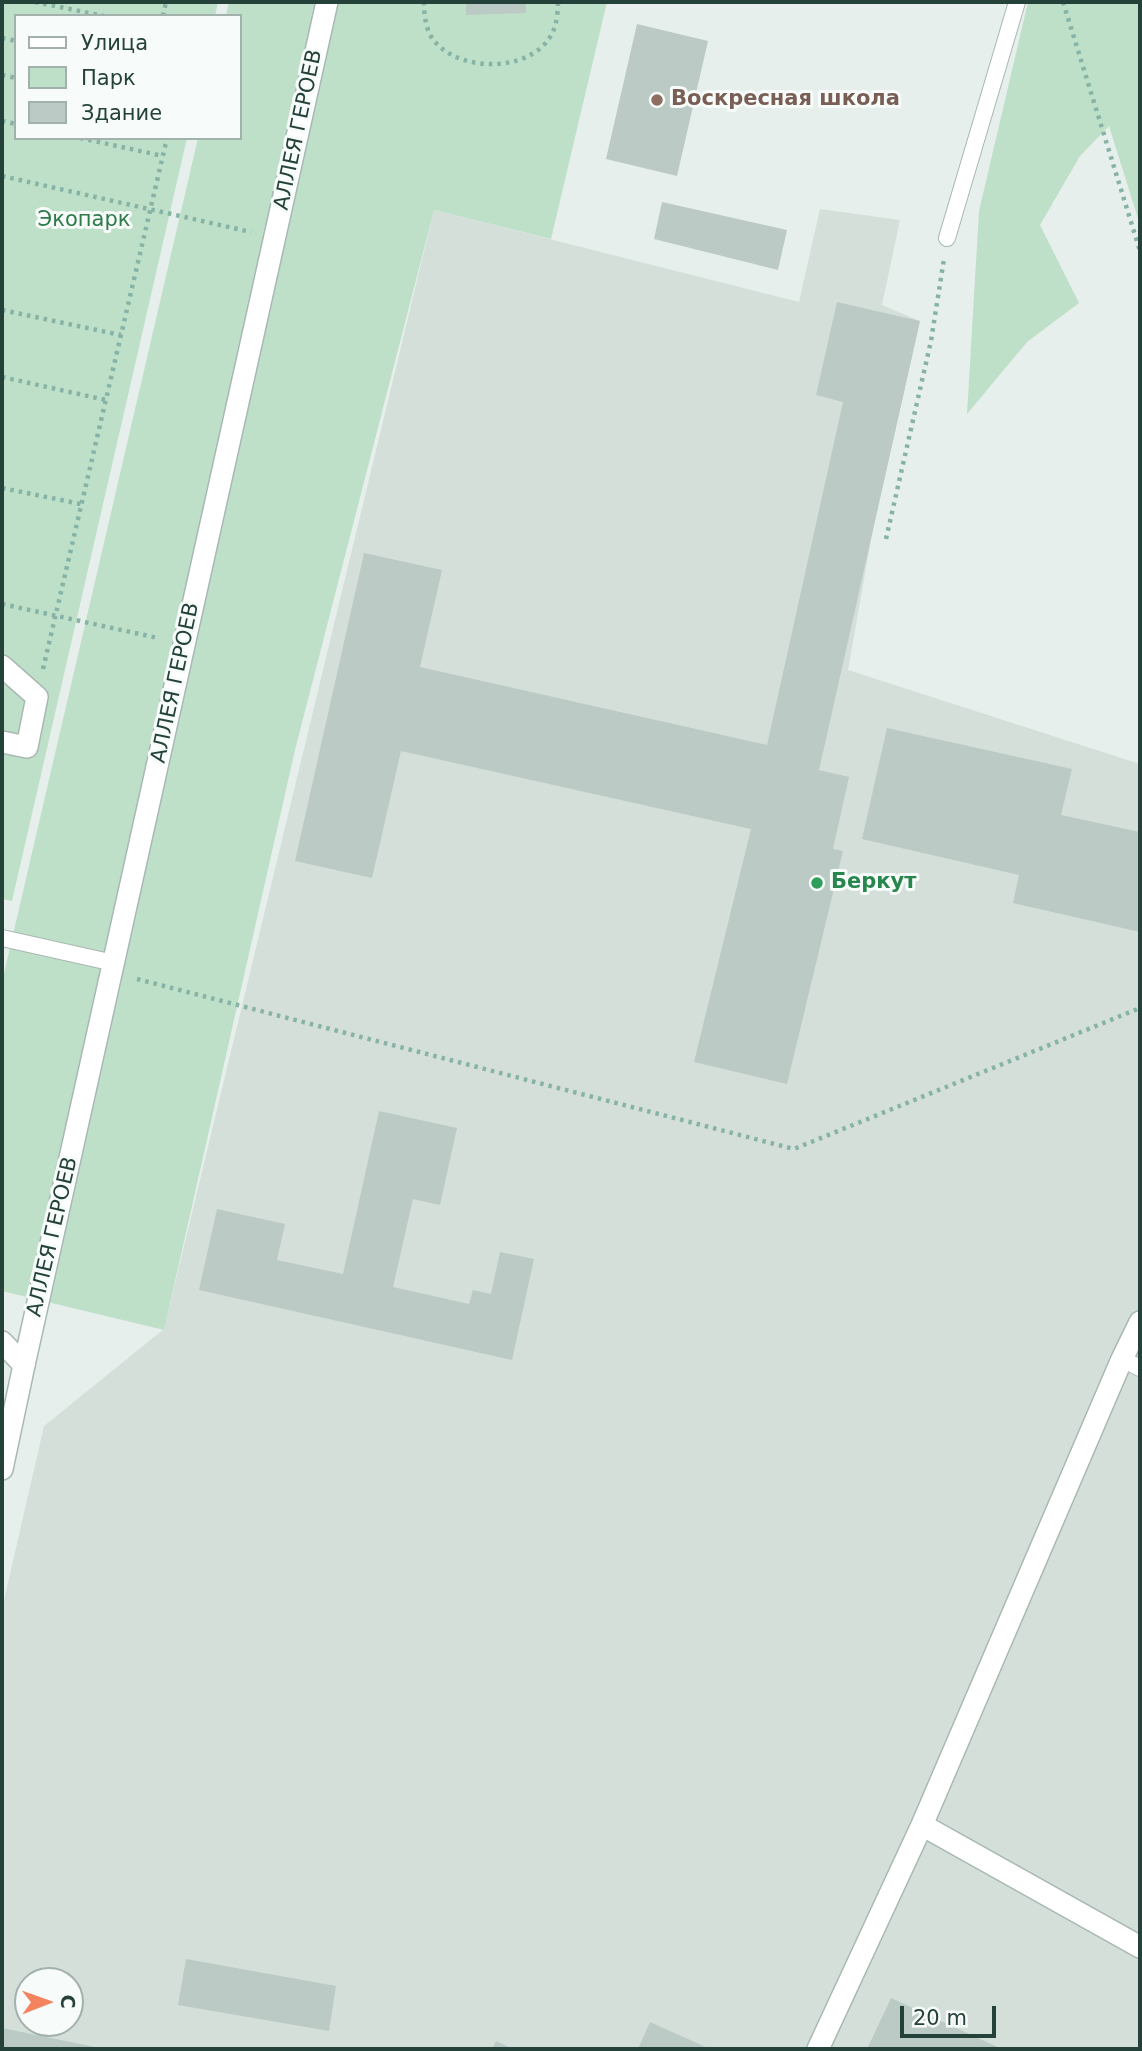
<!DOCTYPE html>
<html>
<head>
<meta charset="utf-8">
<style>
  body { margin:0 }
  #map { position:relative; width:1142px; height:2051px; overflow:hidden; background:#e6efeb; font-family:"DejaVu Sans",sans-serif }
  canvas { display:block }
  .frame { position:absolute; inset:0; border:4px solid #24423a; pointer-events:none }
  .legend { position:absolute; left:14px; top:14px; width:228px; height:126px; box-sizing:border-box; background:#f7fbf9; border:2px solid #a3b1ad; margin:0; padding:9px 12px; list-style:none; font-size:21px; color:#24423a }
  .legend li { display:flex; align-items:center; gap:14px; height:35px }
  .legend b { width:35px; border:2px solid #a3b1ad }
  .north { position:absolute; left:14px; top:1967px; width:70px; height:70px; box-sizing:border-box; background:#f7fbf9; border:2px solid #a3b1ad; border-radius:50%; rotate:89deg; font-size:19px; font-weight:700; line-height:28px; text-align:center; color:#24423a }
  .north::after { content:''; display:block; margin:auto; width:24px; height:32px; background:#f4845f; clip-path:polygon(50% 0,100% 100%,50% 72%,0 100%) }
  .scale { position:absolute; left:900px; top:2006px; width:96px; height:32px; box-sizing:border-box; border:4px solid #24423a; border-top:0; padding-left:9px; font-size:21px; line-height:24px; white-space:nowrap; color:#24423a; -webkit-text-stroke:5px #f7fbf9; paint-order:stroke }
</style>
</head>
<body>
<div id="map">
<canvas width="1142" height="2051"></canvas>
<div class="frame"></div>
<ul class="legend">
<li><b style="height:9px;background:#fff"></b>Улица</li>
<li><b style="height:19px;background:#bfe0c8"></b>Парк</li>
<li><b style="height:19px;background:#bbcac4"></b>Здание</li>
</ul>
<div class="north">С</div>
<div class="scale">20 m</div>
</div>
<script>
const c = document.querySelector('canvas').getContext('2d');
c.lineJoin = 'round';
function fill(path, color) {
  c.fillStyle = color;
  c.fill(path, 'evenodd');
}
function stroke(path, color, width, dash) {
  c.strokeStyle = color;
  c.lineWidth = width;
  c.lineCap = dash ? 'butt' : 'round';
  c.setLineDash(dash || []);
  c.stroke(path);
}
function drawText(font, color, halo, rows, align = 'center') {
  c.font = font + ' "DejaVu Sans",sans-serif';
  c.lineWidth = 6;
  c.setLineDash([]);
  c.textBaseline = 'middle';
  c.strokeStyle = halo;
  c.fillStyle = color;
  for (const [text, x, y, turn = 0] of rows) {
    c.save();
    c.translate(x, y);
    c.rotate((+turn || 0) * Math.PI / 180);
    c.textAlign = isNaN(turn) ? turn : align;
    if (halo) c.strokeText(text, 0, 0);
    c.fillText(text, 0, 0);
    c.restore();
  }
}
const built = new Path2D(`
  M820 209 900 220 882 305 920 321 872 534 848 670 1140 764V2049H2V1609L44 1426 164 1329 434 210 799 302ZM28 1981H70V2023H28Z`);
const green = new Path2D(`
  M2 2H218L215 16H16V138H187L12 901 2 899Z
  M229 2H607L551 239 434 210 295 750 164 1330 2 1291V982L198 138H240V16H226Z
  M1028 2H1140V225L1109 126 1080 156 1040 225 1079 303 1027 342 967 414 979 211Z`);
const building = new Path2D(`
  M466 2H526V13L466 15Z
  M637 24 708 41 677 176 606 159Z
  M662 202 787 230 778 270 654 239Z
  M837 302 920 321 819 770 849 777 833 849 843 851 787 1084 694 1062 751 829 401 751 372 878 295 861 364 553 442 570 420 667 767 745 843 402 816 395Z
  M887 728 1072 769 1061 815 1140 832V932L1013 903 1019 875 862 839Z
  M379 1111 457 1128 440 1205 413 1199 393 1287 469 1304 473 1290 491 1294 500 1252 534 1259 512 1360 199 1290 217 1209 285 1224 277 1260 343 1274Z
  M186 1959 336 1986 329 2031 178 2005Z
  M891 1998 1002 2049H867Z
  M650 2022 710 2049H638Z
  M2 2028 100 2048V2049H2Z
  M496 2041 513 2049H492Z`);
const path = new Path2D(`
  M35 2 104 16
  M424 2C424 16 426 33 436 43 464 74 538 72 554 29 557 21 558 10 558 2
  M1063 2 1140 251
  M163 16 166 2
  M2 38 16 41
  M2 75 16 78
  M2 121 16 124
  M80 138 163 156
  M2 176 251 232
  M2 310 121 335
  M2 377 106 400
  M2 488 81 504
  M886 539 931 341 944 259
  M2 604 158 638
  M43 669 167 138
  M137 979 794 1149 1140 1008`);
const service = new Path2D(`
  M947 238 1017 2
  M2 938 114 963
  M1122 1359 1140 1368`);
const pedestrian = new Path2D(`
  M2 666 37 697 27 747 2 742
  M24 1365 327 2`);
const minor = new Path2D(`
  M2 1342 24 1365 2 1469
  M922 1825 1140 1947
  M818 2049 922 1825 1122 1359 1140 1322`);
const markers = [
  [657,100,7,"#8d6e63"],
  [817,883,7,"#2e9e5b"]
];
const educationNames = [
  ["Воскресная школа",671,100]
];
const streetNames = [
  ["АЛЛЕЯ ГЕРОЕВ",299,130,-78],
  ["АЛЛЕЯ ГЕРОЕВ",176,683,-78],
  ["АЛЛЕЯ ГЕРОЕВ",53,1237,-77]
];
const parkNames = [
  ["Экопарк",84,221]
];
const leisureNames = [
  ["Беркут",831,883]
];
fill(built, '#d4dfda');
fill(green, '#bfe0c8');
fill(building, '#bbcac4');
stroke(service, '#a8b8b2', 18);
stroke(pedestrian, '#a8b8b2', 24);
stroke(minor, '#a8b8b2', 24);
stroke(path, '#86b3a5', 4.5, [3.5, 5]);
stroke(service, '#fff', 16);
stroke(pedestrian, '#fff', 21);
stroke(minor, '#fff', 21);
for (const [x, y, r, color] of markers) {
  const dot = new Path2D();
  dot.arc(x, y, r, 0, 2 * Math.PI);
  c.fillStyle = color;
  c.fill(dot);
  stroke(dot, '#f7fbf9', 2.5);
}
drawText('bold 21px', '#785e54', '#f7fbf9', educationNames, 'left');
drawText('21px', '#24423a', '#f7fbf9', streetNames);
drawText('21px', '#2d7a4b', '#f7fbf9', parkNames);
drawText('bold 21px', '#27864d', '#f7fbf9', leisureNames, 'left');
</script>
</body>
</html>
